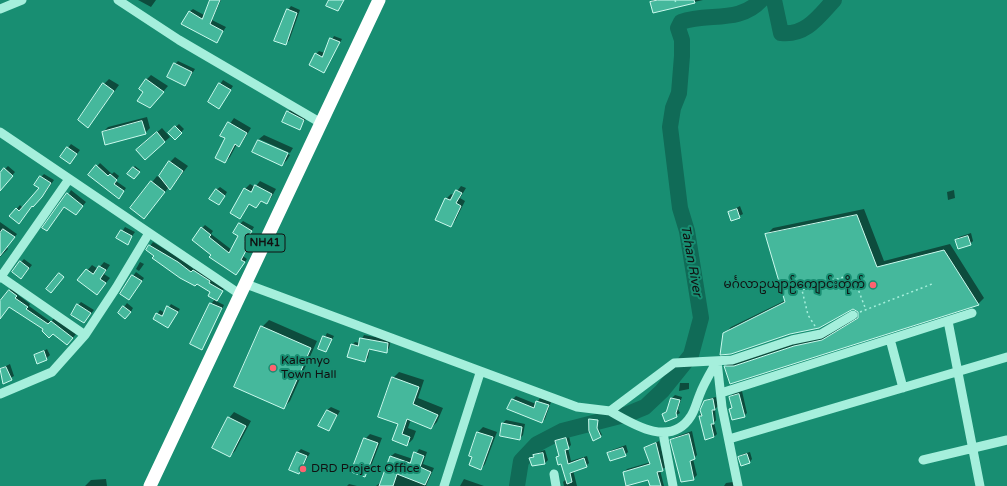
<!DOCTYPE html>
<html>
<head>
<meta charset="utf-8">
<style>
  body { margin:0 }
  canvas { display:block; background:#188e72 }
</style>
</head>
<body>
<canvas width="1007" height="486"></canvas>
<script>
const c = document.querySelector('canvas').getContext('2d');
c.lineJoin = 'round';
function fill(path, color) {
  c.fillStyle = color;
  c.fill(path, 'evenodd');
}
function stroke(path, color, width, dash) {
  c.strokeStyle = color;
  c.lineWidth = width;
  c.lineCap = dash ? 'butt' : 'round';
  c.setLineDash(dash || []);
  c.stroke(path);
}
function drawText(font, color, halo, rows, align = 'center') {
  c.font = font + ' "Varela Round","Noto Sans Myanmar",sans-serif';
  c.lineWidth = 4;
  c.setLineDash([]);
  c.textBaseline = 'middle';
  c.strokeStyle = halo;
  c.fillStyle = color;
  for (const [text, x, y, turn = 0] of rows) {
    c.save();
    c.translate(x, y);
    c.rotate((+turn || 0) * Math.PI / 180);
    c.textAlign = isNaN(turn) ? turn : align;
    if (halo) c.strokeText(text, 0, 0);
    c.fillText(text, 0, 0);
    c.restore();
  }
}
const shadow = new Path2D(`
  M138 0H156L151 7Z
  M211 0H221L212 20 226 27 216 42 189 12 193 9 204 15Z
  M653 0H703L654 11 651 2Z
  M291 6 300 10 289 41 285 44 288 10Z
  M334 36 342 39 324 71 316 54 319 51 325 53Z
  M178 61 195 69 185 85 175 64Z
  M151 75 168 86 149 108 139 101 145 92 146 80Z
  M109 79 119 85 88 127 104 84Z
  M223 80 233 86 219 107 209 101Z
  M291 109 307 117 300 128 288 112Z
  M147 117 150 128 145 133 103 132 108 127Z
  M234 118 251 128 243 141 239 145 237 144 230 157 225 162 226 138 222 135Z
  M179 124 184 129 175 139 169 133Z
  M162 128 170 137 145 159 142 145Z
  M264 135 293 148 290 153 259 139Z
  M259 139V141L290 155 287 160 282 165 253 152Z
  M71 144 80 150 70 163 61 157Z
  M175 157 188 166 175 183 170 188 169 187 149 212 131 208 157 176 163 180 170 162Z
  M100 163 112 174 114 172 119 176 116 181 126 188 121 195 89 175Z
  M8 166 15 172 0 190V174Z
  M135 166 140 170 134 178 128 174Z
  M44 174 54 180 45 193 33 206 11 216 20 205 23 208 41 188V177Z
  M260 181 276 189 271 198 266 203 262 201 256 207 250 203 240 218 231 213 245 189 250 184 255 187Z
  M461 186 466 188 460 198 465 201 455 221 450 226 446 199 451 194 454 195Z
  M220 187 227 192 222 201 216 190Z
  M71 190 86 202 76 214 65 206 50 227Z
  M954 190 955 198 948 200 947 192Z
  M740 206 743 214 732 220 729 212Z
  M864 209 884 261 950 244 984 298 978 304 730 383 725 367 731 360 830 334 860 316 857 309H850L724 334 731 327 786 300 766 235 773 228Z
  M243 221 254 227 247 239 252 241 243 256 247 259 236 274 212 255 202 228 205 225 213 231 211 234 232 250 240 235V224Z
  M0 222 17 234 7 247 8 249 0 257Z
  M125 227 135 232 127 243 118 238Z
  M971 233 973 241 970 244 956 241 959 237Z
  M153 242 181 259 194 269 196 267 225 287 216 301 224 305 201 349 211 304 215 299 211 292 147 250Z
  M24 259 32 265 24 275 21 262Z
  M104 262 110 265 104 274 110 278 97 294 79 280 92 265 98 269Z
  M140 262 144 264 139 271 136 269Z
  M136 272 144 278 132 295 121 293Z
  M12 287 19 292 17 294 30 304 29 306 51 322 54 318 76 334 70 341 45 329 9 306 0 314V303Z
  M81 302 94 310 84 322 78 305Z
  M127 303 133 308 129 315 124 307Z
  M171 304 180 309 168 326 154 319 160 310 165 313Z
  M269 320 317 341 290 401 283 408 262 327Z
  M327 333 334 336 326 351 319 348Z
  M364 335 391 340 389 348 386 352 370 348 368 358 364 361 352 345 355 342 360 343Z
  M47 349 50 355 46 359 35 356Z
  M10 364 14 376 3 382 0 369Z
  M399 372 424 380 418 398 443 408 437 422 431 428 411 419 408 428 416 431 413 439 407 445 394 439 400 424 393 378Z
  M680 383H689V389L679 391Z
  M742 391 747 413 744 416 730 409 733 407 730 397 733 394Z
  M675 395 682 397 678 409 680 413 666 421 663 414 668 410 672 398Z
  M516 396 536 404 540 398 551 402 545 419 542 422 513 399Z
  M716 397 718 406 715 409 716 420 714 423 717 434 714 437 700 416 705 402 708 399Z
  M331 407 340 411 329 430 327 410Z
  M234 412 251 421 235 451 230 456 213 447 229 418Z
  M591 419H598V427L602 435 600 436 590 420Z
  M506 420 525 424 523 435 519 439 501 435 503 423Z
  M483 427 497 432 485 464 481 469 474 457 470 455 478 432Z
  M692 431 697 455 693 459 697 475 693 479 672 440 675 437Z
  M370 434 382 438 369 471 364 476 365 439Z
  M569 436 571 445 568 448 571 461 587 456 589 463 586 466 573 470 577 486H564L563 482 566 479 561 463 557 457 559 455 556 442 559 439Z
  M659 441 666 467 660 470 664 486H651L649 479 624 472 627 469 651 462 646 448Z
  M626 445 628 452 625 455 608 453 612 450Z
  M301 449 310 453 299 473 298 452Z
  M419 449 427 452 423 464 434 468 426 486H376L381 482 391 456 395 453 413 459Z
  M545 450 548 460 545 463 531 459 537 452Z
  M750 452 752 459 749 463 739 457 743 454Z
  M106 479 107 486H85L91 480Z
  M464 479 484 486H460Z
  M733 482 734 486H724L726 483Z
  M349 484 357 486H347Z`);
const river = new Path2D(`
  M774 0 781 33C806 36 819 16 834 0
  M517 486 521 461 537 444 562 431 628 414 645 407 662 391 691 355 701 318 687 231 680 208 670 127 673 108 679 93 682 56V40L678 28 681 22C708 12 739 24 761 0`);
const building = new Path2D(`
  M210 0H220L210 24 223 31 217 43 181 24 189 11 202 19Z
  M329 0H344L338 11 326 6Z
  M658 0H694L695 3 653 13 650 2Z
  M287 9 297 13 286 45 274 41Z
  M330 38 340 42 324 73 309 65 315 53 322 57Z
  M174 63 192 72 185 86 167 77Z
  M146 79 164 92 150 108 137 101 143 92 139 89Z
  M103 83 114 91 88 128 78 120Z
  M219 83 231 90 219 109 208 102Z
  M287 111 304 120 300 130 282 122Z
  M142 121 146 134 105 145 102 132Z
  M228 122 247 133 239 147 235 144 225 163 215 158 225 138 220 136Z
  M175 126 182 133 175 140 168 133Z
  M157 132 165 142 145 160 136 150Z
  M258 140 288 153 282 166 252 152Z
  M67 147 77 154 70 164 60 157Z
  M169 161 183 171 170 190 159 176Z
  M96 165 108 176 110 174 117 180 114 184 124 191 119 199 88 175Z
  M133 167 140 172 134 179 127 174Z
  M4 168 13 176 0 191V173Z
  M40 176 51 183 42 197 33 207 32 206 19 224 9 216 16 208 19 211 39 188 34 185Z
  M151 181 165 192 144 219 130 208Z
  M255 185 272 194 267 204 261 201 256 208 249 204 240 219 230 213 244 188 251 192Z
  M216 189 225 196 219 205 209 199Z
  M456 190 462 193 456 203 461 206 451 227 435 220 445 198 450 200Z
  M67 193 83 206 76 215 64 207 47 231 42 228Z
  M737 209 740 218 731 221 728 212Z
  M857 215 877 267 944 250 979 305 730 384 724 366H734L794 346 822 340 858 318V312L853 309 819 328 790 334 731 354 720 355 723 333 785 302 765 234Z
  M239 223 252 231 245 242 249 245 241 260 245 262 236 275 209 257 211 255 192 240 201 227 211 235 209 237 229 253 238 236 233 233Z
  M3 229 15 237 0 256V233Z
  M121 230 132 236 128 245 116 238Z
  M968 236 971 245 958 249 955 240Z
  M149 245 178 262 191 272 193 270 210 281 209 283 223 291 217 301 208 296 210 292 197 284 195 286 180 278 152 258 154 256 146 250Z
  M20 261 29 268 21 279 12 272Z
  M99 266 106 270 100 279 106 283 97 295 77 280 86 269 93 274Z
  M59 273 64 277 51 293 46 289Z
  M132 275 142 281 129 300 120 294Z
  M9 290 17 296 15 298 28 307 26 309 48 324 51 321 73 338 67 345 53 334 49 338 42 331 43 329 9 307 0 319V301Z
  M210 303 222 308 202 350 190 344Z
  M77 304 91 313 84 323 71 315Z
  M123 306 131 312 125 319 118 313Z
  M167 306 178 312 168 328 153 319 156 313 162 316Z
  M261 326 311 348 284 409 234 387Z
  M323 336 332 339 326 352 318 349Z
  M360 338 388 343 387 353 369 349 365 362 347 357 351 344 358 346Z
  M44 351 47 360 37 364 34 355Z
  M6 367 12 380 3 384 0 369Z
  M392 377 419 387 413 404 438 415 431 429 407 419 402 434 410 437 407 446 392 440 398 424 378 417Z
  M739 394 745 417 732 420 729 409 732 408 729 397Z
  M671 398 680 400 676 413 677 417 665 422 662 414 666 412Z
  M512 399 534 408 536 401 549 405 542 423 507 409Z
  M713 399 715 410H712L714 424H711L714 437 705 440 699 416H702L700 410 704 401Z
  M327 410 337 415 329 431 318 426Z
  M228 417 246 426 230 457 212 448Z
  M589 419 598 420 597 428 601 437 593 441 589 431Z
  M502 423 522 427 520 440 500 436Z
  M477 432 493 437 481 470 469 465 472 457 469 456Z
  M689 434 695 459 690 461 694 480 681 482 670 440Z
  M364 438 378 443 365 477 351 472Z
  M566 438 569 449 565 450 568 464 584 458 587 467 570 473 572 482 567 484 561 464 558 465 556 457 559 456 555 441Z
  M656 443 663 471 657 472 661 486H650L648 480 626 486 623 472 650 464 644 448Z
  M623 448 626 456 610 461 607 453Z
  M297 452 307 456 299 474 289 470Z
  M414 452 424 456 420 467 431 472 425 485 397 474 393 486H379L390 456 410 463Z
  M543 453 545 464 532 466 529 458 534 457 533 455Z
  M747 454 750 463 741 466 738 457Z`);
const path = new Path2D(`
  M675 0 676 3
  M860 312 932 284
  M815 326 808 315 802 290 847 276 858 289 866 310`);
const minor = new Path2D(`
  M118 0 179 40 321 123
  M0 9 22 0
  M0 132 241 295
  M1 277 85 335
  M0 278 69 179
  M246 284 577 407 610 411 674 363 732 360 792 340 821 334 853 315
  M948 321 980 486
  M890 339 903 388
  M717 361 722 407 738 486
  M721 393 972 313
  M0 394 52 372 85 335 116 288 149 233
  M610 411C634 425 671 448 691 416 695 410 697 401 700 394 704 383 711 372 717 361
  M663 433 673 486
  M729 439 1007 357
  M923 460 1007 440
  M554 474 556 486
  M444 486 480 373`);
const highway = new Path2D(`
  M150 486 379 0`);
const markers = [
  [873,285,4,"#ff6270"],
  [273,368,4,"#ff6270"],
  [303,469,4,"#ff6270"]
];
const shields = [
  [265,243,40]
];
const shieldNames = [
  ["NH41",265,243]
];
const poiNames = [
  ["မင်္ဂလာဥယျာဉ်ကျောင်းတိုက်",865,285,"right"],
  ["Kalemyo",281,361],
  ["Town Hall",281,375],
  ["DRD Project Office",311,469]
];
const waterNames = [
  ["Tahan River",691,261,80]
];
fill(shadow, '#0007');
stroke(river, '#106b57', 16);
fill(building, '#45b89c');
stroke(building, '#cbfaee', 1);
stroke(path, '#a5efdc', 1.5, [2, 3]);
stroke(minor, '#a5efdc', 9);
stroke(highway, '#fff', 13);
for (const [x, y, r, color] of markers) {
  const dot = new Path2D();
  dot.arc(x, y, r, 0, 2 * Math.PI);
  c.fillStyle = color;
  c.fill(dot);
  stroke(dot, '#188e72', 1.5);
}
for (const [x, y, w] of shields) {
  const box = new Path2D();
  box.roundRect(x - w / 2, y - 9, w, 18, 3);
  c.fillStyle = '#188e72';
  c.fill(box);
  stroke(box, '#111', 1);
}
drawText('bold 11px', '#111', null, shieldNames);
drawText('12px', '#111', '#188e72', poiNames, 'left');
drawText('italic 13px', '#111', '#188e72', waterNames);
</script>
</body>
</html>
